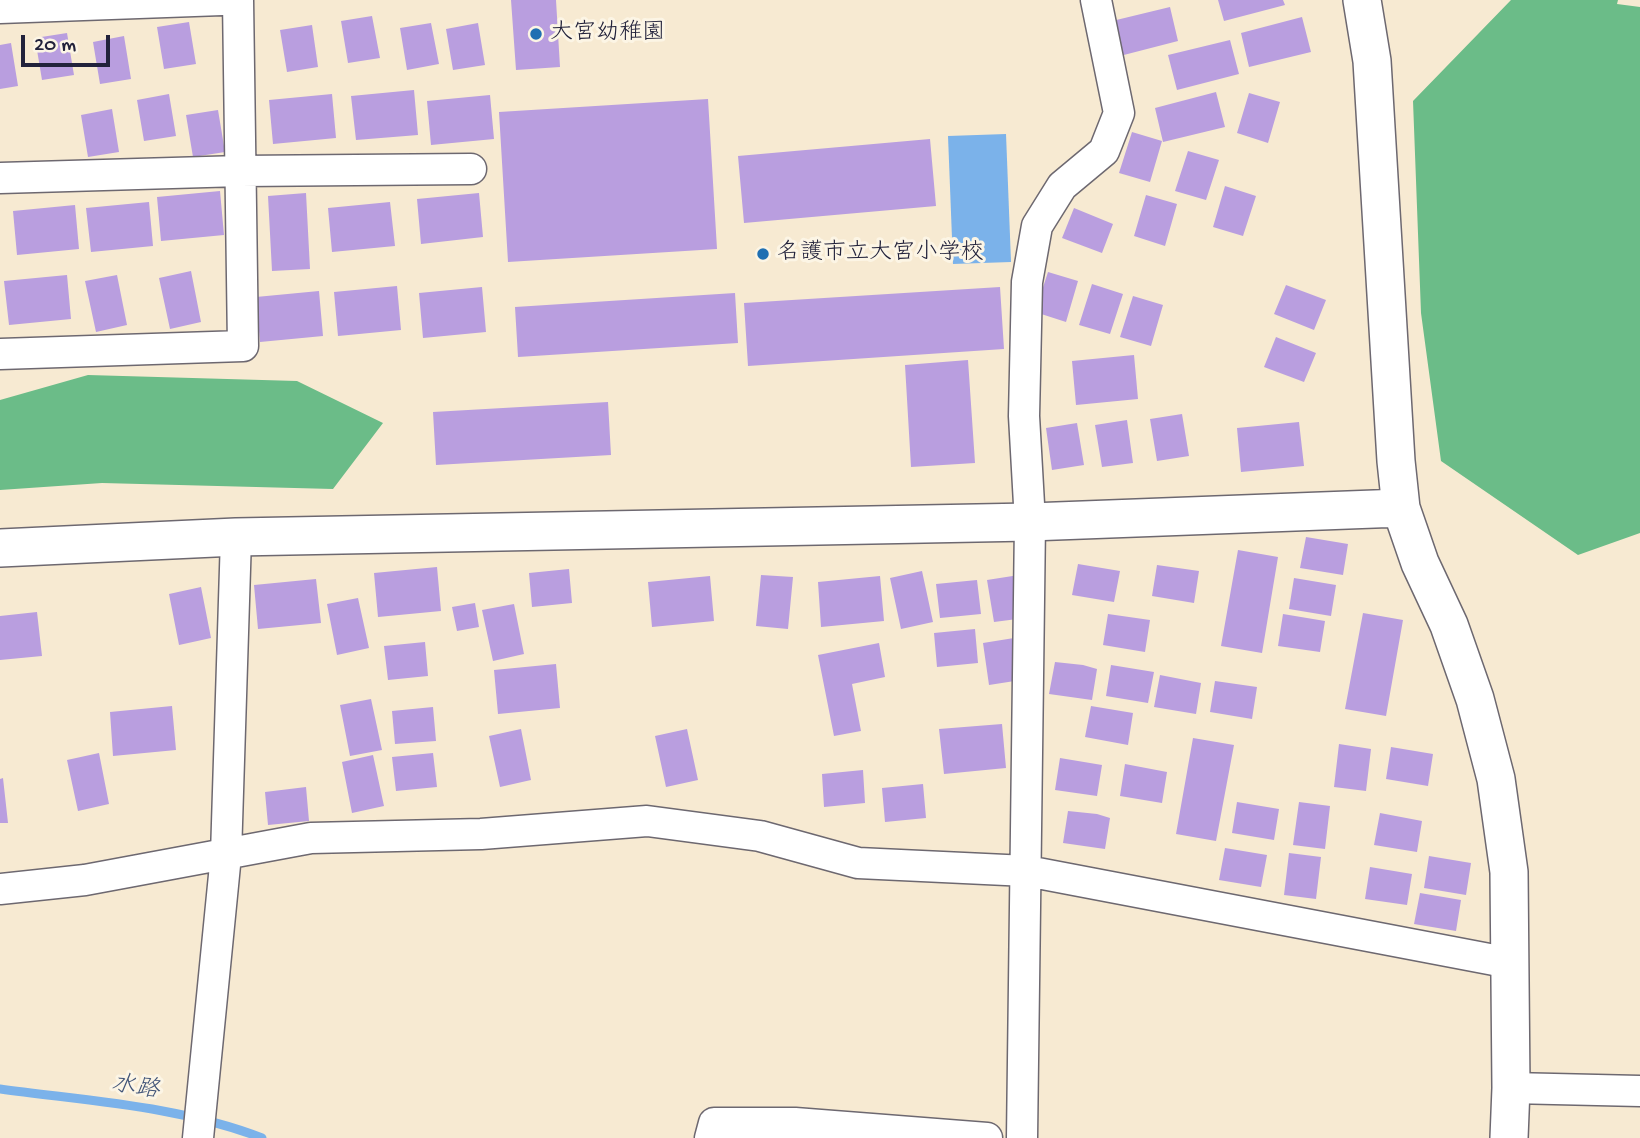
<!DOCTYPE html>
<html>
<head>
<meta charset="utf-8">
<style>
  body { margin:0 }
  #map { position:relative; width:1640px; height:1138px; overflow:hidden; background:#f7ead2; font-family:"Gochi Hand",sans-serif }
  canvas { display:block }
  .scale { position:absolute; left:21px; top:35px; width:89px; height:32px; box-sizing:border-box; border:4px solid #22223b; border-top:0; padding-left:9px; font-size:21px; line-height:24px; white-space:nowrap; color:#22223b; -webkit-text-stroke:5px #fcf5e5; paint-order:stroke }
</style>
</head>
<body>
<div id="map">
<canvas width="1640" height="1138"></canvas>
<div class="scale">20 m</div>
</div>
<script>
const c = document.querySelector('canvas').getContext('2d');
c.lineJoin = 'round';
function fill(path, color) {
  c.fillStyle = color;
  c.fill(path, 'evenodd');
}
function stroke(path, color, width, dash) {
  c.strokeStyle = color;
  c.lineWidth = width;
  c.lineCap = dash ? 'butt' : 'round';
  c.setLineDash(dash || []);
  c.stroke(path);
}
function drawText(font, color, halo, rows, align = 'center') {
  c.font = font + ' "Gochi Hand","Klee One",sans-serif';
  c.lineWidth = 6;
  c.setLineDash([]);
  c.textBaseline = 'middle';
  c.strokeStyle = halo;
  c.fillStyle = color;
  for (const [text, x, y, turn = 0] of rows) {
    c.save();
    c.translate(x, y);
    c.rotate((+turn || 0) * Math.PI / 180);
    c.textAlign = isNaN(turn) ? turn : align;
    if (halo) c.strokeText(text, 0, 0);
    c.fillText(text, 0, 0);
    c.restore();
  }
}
const forest = new Path2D(`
  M1511 0H1618L1617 4 1640 7V533L1578 555 1441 461 1421 313 1413 101Z
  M88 375 297 381 383 423 333 489 102 483 0 490V400Z`);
const water = new Path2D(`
  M1006 134 1011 262 953 264 948 136Z`);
const stream = new Path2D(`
  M0 1089C87 1101 180 1106 262 1138`);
const building = new Path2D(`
  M511 0H556L560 67 516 70Z
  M1218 0H1283L1285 5 1224 21Z
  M1170 7 1178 41 1116 57 1108 22Z
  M372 16 380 58 348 63 341 21Z
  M1302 17 1311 52 1249 67 1241 33Z
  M189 22 196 64 164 69 157 27Z
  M431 23 439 64 407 70 400 28Z
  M478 23 485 65 453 70 446 29Z
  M312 25 318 67 287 72 280 30Z
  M67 33 74 75 42 80 35 38Z
  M124 36 131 79 100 84 93 42Z
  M1230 40 1239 74 1177 90 1168 55Z
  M11 43 18 86 0 89V45Z
  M414 90 418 135 356 140 351 96Z
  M1216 92 1225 127 1163 142 1155 108Z
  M1249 93 1280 102 1268 143 1237 133Z
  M169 94 176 136 144 141 137 100Z
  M332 94 336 138 273 144 269 100Z
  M490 95 494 139 431 145 427 101Z
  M708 99 717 249 508 262 499 112Z
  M112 109 119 152 88 157 81 115Z
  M218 110 225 152 193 157 186 115Z
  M1132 132 1162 141 1150 182 1119 173Z
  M930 139 936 206 744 223 738 156Z
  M1188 151 1219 160 1206 200 1175 191Z
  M1225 186 1256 196 1243 236 1213 227Z
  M220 191 224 235 161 241 157 197Z
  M306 193 310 269 272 271 268 196Z
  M479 193 483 237 421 244 417 199Z
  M1146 195 1177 204 1165 246 1134 236Z
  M149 202 153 246 91 252 86 208Z
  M390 202 395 246 332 252 328 208Z
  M75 205 79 249 17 255 13 211Z
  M1074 208 1113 224 1102 253 1062 238Z
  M191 271 201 322 170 329 159 278Z
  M1048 272 1078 281 1066 322 1035 312Z
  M67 275 71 319 9 325 4 281Z
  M117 275 127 325 96 332 85 281Z
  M1092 284 1123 294 1110 334 1079 325Z
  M1286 285 1326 300 1314 330 1274 314Z
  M397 286 401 330 338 336 334 292Z
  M482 287 486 332 423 338 419 293Z
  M1000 287 1004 349 748 366 744 303Z
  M319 291 323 336 260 342 256 297Z
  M735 293 738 343 518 357 515 307Z
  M1133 296 1163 305 1151 346 1120 337Z
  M1276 337 1316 353 1304 382 1264 367Z
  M1134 355 1138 399 1076 405 1072 361Z
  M968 360 975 463 911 467 905 365Z
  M608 402 611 455 436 465 433 412Z
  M1182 414 1189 456 1157 461 1150 419Z
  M1127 420 1133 463 1102 467 1095 425Z
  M1299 422 1304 466 1241 472 1237 428Z
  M1077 423 1084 465 1052 470 1046 428Z
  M1306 537 1348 544 1343 575 1300 568Z
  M1238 550 1278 557 1262 653 1221 646Z
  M1078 564 1120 571 1114 602 1072 595Z
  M1157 565 1199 571 1194 603 1152 596Z
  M437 567 441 611 378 617 374 573Z
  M569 569 572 603 532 607 529 573Z
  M922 571 933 622 901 629 890 578Z
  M761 575 793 577 788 629 756 626Z
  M1019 575 1025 618 994 622 987 580Z
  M710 576 714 621 652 627 648 582Z
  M880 576 884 621 821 627 818 582Z
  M1294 578 1336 585 1331 616 1289 609Z
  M316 579 321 623 258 629 254 585Z
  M977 580 981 614 940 618 936 584Z
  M201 587 211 638 179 645 169 594Z
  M358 598 369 648 337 655 327 604Z
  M475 603 479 627 457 631 452 607Z
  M514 604 524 654 493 661 482 610Z
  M37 612 42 656 0 660V616Z
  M1363 613 1403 620 1386 716 1345 709Z
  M1108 614 1150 620 1145 652 1103 645Z
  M1283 614 1325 621 1320 652 1278 646Z
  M975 629 978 663 937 667 934 633Z
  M1014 638 1021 680 989 685 983 643Z
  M425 642 428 676 388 680 384 646Z
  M879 643 885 677 852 684 861 731 834 736 818 655Z
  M1055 662 1083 665 1097 669 1092 700 1049 694Z
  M556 664 560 708 498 714 494 670Z
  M1111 665 1154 672 1148 703 1106 696Z
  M1160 675 1201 683 1196 714 1154 707Z
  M1215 681 1257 687 1252 719 1210 712Z
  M371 699 382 750 350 756 340 705Z
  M172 706 176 750 113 756 110 712Z
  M1091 706 1133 713 1128 745 1085 737Z
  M433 707 436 741 395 744 392 711Z
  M1002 724 1006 768 944 774 939 729Z
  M521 729 531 780 500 787 489 736Z
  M687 729 698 780 666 787 655 736Z
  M1193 738 1234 745 1216 841 1176 834Z
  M1339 744 1371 749 1366 791 1334 787Z
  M1391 747 1433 754 1428 786 1386 779Z
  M99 753 109 804 78 811 67 760Z
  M433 753 437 787 396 791 392 757Z
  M373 755 384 806 352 813 342 762Z
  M1060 758 1102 765 1097 796 1055 790Z
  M1125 764 1167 772 1162 803 1120 796Z
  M863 770 865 803 824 807 822 774Z
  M3 778 8 823H0V779Z
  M923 784 926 818 885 822 882 788Z
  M306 787 309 821 268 825 265 792Z
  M1237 802 1279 809 1274 840 1232 833Z
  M1299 802 1330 806 1325 849 1293 845Z
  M1068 811 1097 814 1110 818 1105 849 1063 843Z
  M1380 813 1422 821 1417 852 1374 845Z
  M1225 848 1267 855 1261 887 1219 880Z
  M1289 853 1321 857 1316 899 1284 895Z
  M1429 856 1471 863 1466 895 1424 888Z
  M1370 867 1412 874 1407 905 1365 899Z
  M1420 893 1461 900 1456 931 1414 924Z`);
const minor = new Path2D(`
  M0 8 222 0
  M0 178 241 171 471 169
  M0 354 243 346 238 0
  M0 889 85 880 311 838 481 834 647 821 760 836 858 863 1027 871 1510 963
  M1511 1088 1640 1091
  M198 1138 226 855 236 537
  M710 1138 714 1123H795L987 1138
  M1022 1138 1030 522 1024 416 1027 282 1037 226 1062 186 1104 151 1119 113 1096 0`);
const tertiary = new Path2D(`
  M1362 0 1372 61 1396 461 1401 508 1420 563 1449 625 1475 699 1496 779 1509 872 1511 1088 1509 1138
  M0 548 236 537 1030 522 1401 508`);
const markers = [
  [536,34,7,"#1f6fb2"],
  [763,254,7,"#1f6fb2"]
];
const poiNames = [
  ["大宮幼稚園",550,34],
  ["名護市立大宮小学校",777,254]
];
const waterNames = [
  ["水路",135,1089,9]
];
fill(forest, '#6bbc88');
fill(water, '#7bb2ea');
stroke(stream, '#7bb2ea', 9);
fill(building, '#b99edf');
stroke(minor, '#6d6870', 33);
stroke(tertiary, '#6d6870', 40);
stroke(minor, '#fff', 30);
stroke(tertiary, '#fff', 37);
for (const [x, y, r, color] of markers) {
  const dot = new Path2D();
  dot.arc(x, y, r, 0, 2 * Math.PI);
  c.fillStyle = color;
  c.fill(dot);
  stroke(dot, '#fcf5e5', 2.5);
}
drawText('23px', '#22223b', '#fcf5e5', poiNames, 'left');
drawText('italic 24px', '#415478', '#fcf5e5', waterNames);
</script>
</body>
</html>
